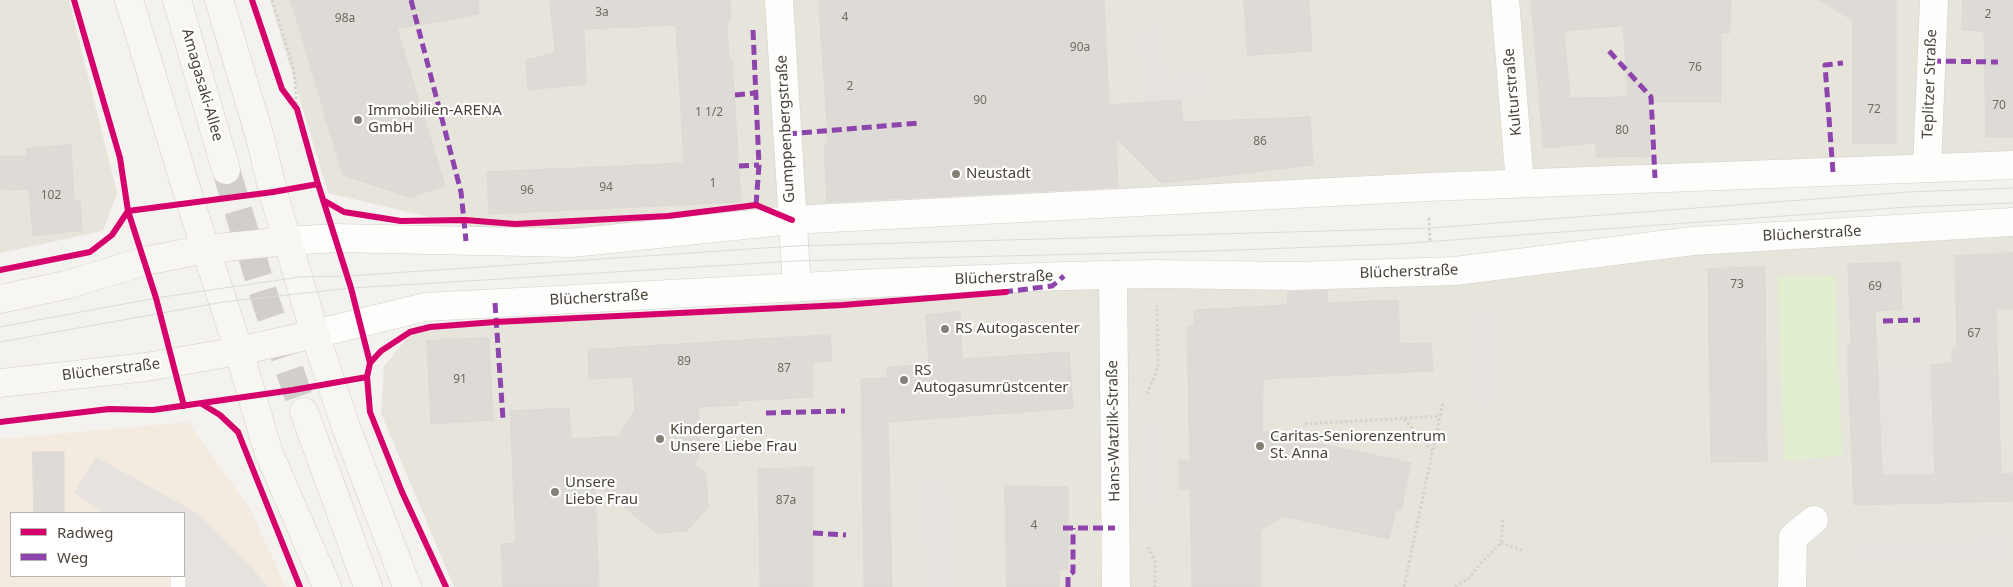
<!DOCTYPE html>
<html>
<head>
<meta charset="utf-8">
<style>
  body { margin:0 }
  #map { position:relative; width:2013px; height:587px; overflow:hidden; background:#f4f2ee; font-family:"Noto Sans",sans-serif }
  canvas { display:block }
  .legend { position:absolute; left:10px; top:512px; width:175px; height:65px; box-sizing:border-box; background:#fff; border:1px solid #b7b4b0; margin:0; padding:6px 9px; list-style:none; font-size:15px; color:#4b4439 }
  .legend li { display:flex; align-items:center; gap:10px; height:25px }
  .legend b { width:25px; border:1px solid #b7b4b0 }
</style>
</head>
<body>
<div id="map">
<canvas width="2013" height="587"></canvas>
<ul class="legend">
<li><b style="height:6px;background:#d6006c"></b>Radweg</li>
<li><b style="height:6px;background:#8e44ad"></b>Weg</li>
</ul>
</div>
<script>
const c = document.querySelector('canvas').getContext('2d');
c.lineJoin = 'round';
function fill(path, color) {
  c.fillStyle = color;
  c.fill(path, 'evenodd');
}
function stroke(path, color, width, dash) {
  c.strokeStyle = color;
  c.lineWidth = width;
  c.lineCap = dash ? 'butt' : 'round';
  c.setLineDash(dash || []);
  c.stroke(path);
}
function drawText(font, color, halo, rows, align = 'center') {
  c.font = font + ' "Noto Sans",sans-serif';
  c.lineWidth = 4.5;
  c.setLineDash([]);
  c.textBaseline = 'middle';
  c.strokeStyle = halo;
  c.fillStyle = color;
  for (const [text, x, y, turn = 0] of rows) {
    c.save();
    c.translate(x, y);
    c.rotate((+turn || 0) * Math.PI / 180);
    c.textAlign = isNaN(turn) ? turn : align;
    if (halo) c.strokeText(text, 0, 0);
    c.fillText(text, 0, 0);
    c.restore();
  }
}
const residential = new Path2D(`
  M0 0H69L117 193 103 231 0 253Z
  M270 0H2013V172L525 240 328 193Z
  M2013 233V587H454L381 413 384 366 416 327 1802 239Z`);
const commercial = new Path2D(`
  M188 422 250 509 286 587H0V439ZM11 513H184V576H11Z`);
const industrial = new Path2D(`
  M1931 365 1933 475 1853 477 1849 367Z`);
const green = new Path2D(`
  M1835 276 1842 456 1784 460 1778 277Z`);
const parking = new Path2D(`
  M1164 25 1167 74 1211 72 1213 98 1140 103 1136 27Z
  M1495 306 1499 406 1473 407 1468 307Z
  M1143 425H1163V509H1142Z
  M96 457 199 514 251 567 268 587H183L184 513H104L74 493Z
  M950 478 952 587H922L921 479Z
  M2009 537V560L1856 563V540Z`);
const building = new Path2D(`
  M291 0H478L479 14 397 29 445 186 410 197 343 175Z
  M550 0H730L731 22H727L729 61H732L741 202 489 214 487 172 684 163 676 25 584 29 586 84 528 90 526 60 555 53Z
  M819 0H1104L1109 105 1181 100 1183 122 1310 117 1313 165 1161 183 1116 138 1118 187 827 202 824 144H828Z
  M1244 0H1309L1312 51 1248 55Z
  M1531 0H1731L1730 33H1721V102H1648L1650 156 1596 157V143L1544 148ZM1623 26 1628 97 1570 98 1564 31Z
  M1820 0H1896V143H1853V21Z
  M1963 0H2013V137H1986L1984 31 1962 30Z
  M71 145 74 202 80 201 82 230 33 236 29 189 8 190V188L0 189V156H27V149Z
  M2013 253V309H1996L2001 474 2013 473V501L1854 505 1848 369V345L1851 344 1848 264 1900 262 1902 309 1875 311 1882 475H1935L1931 365 1952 363V349H1957L1955 256Z
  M1765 267 1767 461 1711 462 1708 269Z
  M1327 291V303L1398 300 1400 344 1431 343 1433 371 1263 379 1262 431 1411 463 1401 510H1396L1389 539 1282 516 1261 530V587H1192L1190 489H1179V460H1190L1187 327 1194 326V310L1287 305 1288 292Z
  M960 312 962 359 1069 352 1073 408 888 422 892 587H864L861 379 887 378V367L929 364 926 315Z
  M830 335 832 361 813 362V397L737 401 738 405 698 407 700 448 695 465 706 474 708 507 687 531 656 533 595 483 599 587H503L501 544 516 543 510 411 569 408 571 439 619 436 635 410 633 377 589 379 588 350Z
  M489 338 493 420 431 424 427 341Z
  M33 452H64V513H34Z
  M813 468V587H760L758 469Z
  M1005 486 1068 487V570H1059V587H1007Z`);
const secondaryTunnel = new Path2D(`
  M226 170 266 302 304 412`);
const path = new Path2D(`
  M272 0 294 70 297 109
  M1429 218 1430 242
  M1147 394 1158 367 1157 305
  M1404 419 1433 451
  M1305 424 1440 416
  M1501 543 1522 550
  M1148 547 1155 561V587
  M1404 587 1443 402
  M1455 587 1469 578 1481 563 1501 543 1503 518`);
const service = new Path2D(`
  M178 587V576`);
const minor = new Path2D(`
  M779 0 797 288
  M1505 0 1520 183
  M1927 168 1934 0
  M1113 275 1116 587
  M1792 587 1793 537 1814 520`);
const tertiary = new Path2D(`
  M288 241 336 238 572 243 792 220 1428 187 2013 165
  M315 334 425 307 877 283 1064 276 1156 274 1294 276 1455 271 1693 241 2013 222`);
const secondary = new Path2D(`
  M129 0 191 204 239 351 268 451 327 587
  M177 0 226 170
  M219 0 260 137 273 192 315 334 347 430 407 587
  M0 299 66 285 145 261 206 249 288 241
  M0 383 146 367 239 351 315 334
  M304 412 368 587`);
const tram = new Path2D(`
  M0 327 156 298 299 277 347 276 794 246 1430 228 1908 192 2013 188
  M0 342 223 302 351 288 795 261 1210 251 1396 244 1908 207 2013 203`);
const quiet = new Path2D(`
  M411 0 461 192 466 241
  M753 30 759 165 756 205
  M1609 51 1651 97 1655 178
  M1931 61 1998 62
  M735 95 756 93
  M787 134 919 123
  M739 166 759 165
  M1833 172 1825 65 1843 63
  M1003 292 1052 286 1064 276
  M495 303 503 419
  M1883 321 1920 320
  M766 413 845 411
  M1063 528H1115
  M813 533 846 535
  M1068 587V576L1073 572V528`);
const cycleway = new Path2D(`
  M74 0 120 158 128 211 156 298 184 406
  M252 0 282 89 297 109 318 184 351 288 370 363 367 377 370 412 402 492 446 587
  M323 200 344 212 401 221 465 220 515 224 668 216 756 205 792 220
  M128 211 273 192 318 184
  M0 270 90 252 112 235 128 211
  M370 363 381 351 410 332 430 327 495 322 843 305 1006 292
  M202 404 220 415 238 432 300 587
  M0 422 109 409 153 410 293 390 367 377`);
const markers = [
  [358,120,5,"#868178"],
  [956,174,5,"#868178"],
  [945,329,5,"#868178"],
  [904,380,5,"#868178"],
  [660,439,5,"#868178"],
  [1260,446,5,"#868178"],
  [555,492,5,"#868178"]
];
const numberNames = [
  ["3a",602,13],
  ["2",1988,15],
  ["4",845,18],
  ["98a",345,19],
  ["90a",1080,48],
  ["76",1695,68],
  ["2",850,87],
  ["90",980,101],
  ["70",1999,106],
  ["72",1874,110],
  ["1 1/2",709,113],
  ["80",1622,131],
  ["86",1260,142],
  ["1",713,184],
  ["94",606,188],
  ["96",527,191],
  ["102",51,196],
  ["73",1737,285],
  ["69",1875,287],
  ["67",1974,334],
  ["89",684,362],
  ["87",784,369],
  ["91",460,380],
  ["87a",786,501],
  ["4",1034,526]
];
const streetNames = [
  ["Teplitzer Straße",1930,84,-88],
  ["Amagasaki-Allee",202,85,74],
  ["Kulturstraße",1513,92,-95],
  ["Gumppenbergstraße",786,129,-93],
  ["Blücherstraße",1812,234,-3],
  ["Blücherstraße",1409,272,-2],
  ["Blücherstraße",1004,278,-2],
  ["Blücherstraße",599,298,-3],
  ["Blücherstraße",111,370,-7],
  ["Hans-Watzlik-Straße",1114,431,-91]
];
const poiNames = [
  ["Immobilien-ARENA",368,111],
  ["GmbH",368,128],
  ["Neustadt",966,174],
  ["RS Autogascenter",955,329],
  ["RS",914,371],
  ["Autogasumrüstcenter",914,388],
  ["Kindergarten",670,430],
  ["Unsere Liebe Frau",670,447],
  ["Caritas-Seniorenzentrum",1270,437],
  ["St. Anna",1270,454],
  ["Unsere",565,483],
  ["Liebe Frau",565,500]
];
fill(residential, '#e7e4dc');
fill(commercial, '#f3ebdf');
fill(industrial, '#e6e2de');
fill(green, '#e1eecf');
fill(parking, '#e6e3df');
fill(building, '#dedbd6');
stroke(building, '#dcd9d4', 1);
stroke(secondaryTunnel, '#d2cfca', 28, [28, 14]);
stroke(service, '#d2d0cb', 16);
stroke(minor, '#d2d0cb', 29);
stroke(tertiary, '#d2d0cb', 29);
stroke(secondary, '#d3cfc5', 29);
stroke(path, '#d3d2cc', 3, [2.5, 2.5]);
stroke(service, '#fdfdfc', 15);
stroke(minor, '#fdfdfc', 28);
stroke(tertiary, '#fdfdfc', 28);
stroke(secondary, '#f7f6f1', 28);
stroke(tram, '#dbdbda', 1);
stroke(quiet, '#8e44ad', 5, [10, 5]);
stroke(cycleway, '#d6006c', 6);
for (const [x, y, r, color] of markers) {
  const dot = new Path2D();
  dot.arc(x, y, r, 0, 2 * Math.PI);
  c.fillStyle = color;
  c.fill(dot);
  stroke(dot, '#fff', 2);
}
drawText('12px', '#706a61', null, numberNames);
drawText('15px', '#4b4439', '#fff', streetNames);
drawText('15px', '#4b4439', '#fff', poiNames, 'left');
</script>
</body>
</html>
